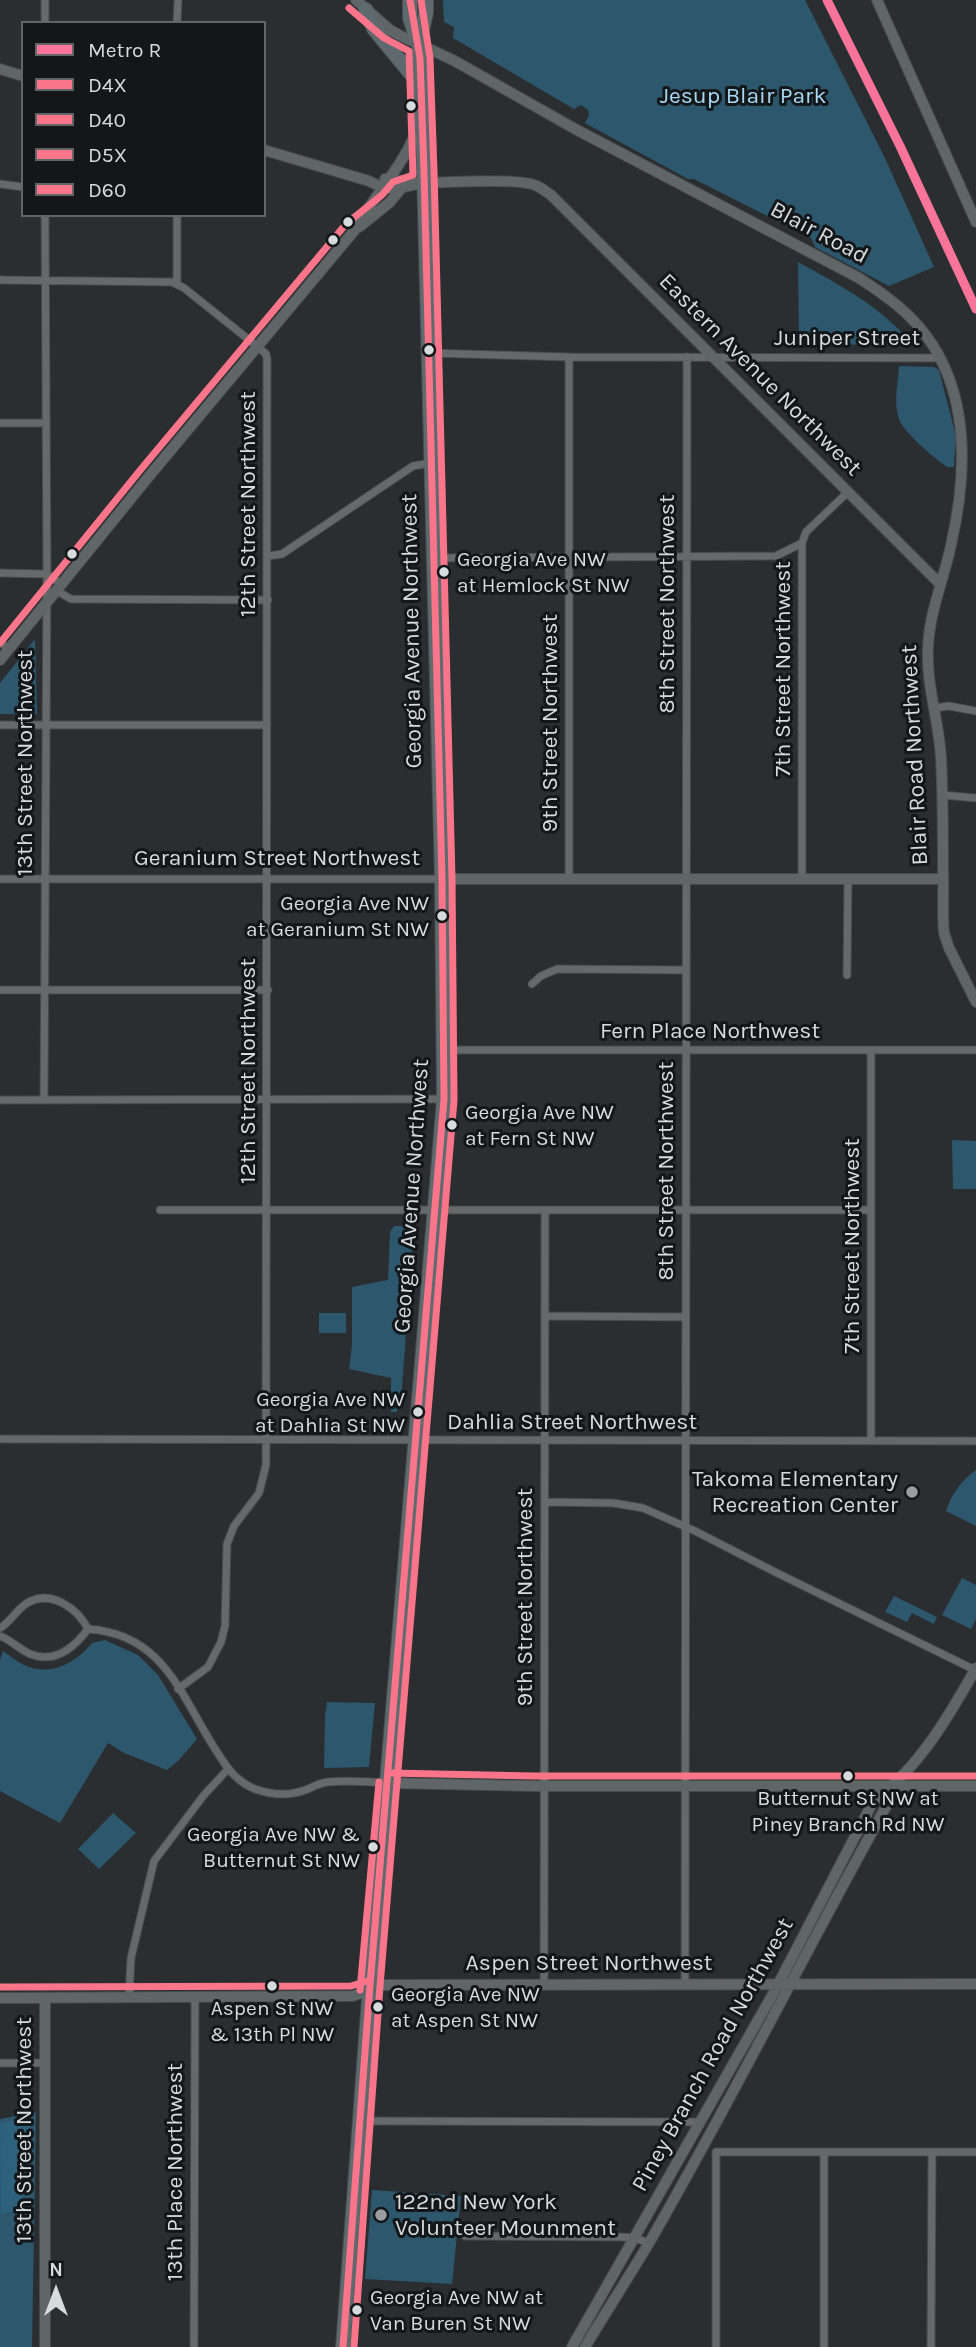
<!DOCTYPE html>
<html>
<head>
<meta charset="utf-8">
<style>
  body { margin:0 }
  #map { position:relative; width:976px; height:2347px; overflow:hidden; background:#2b2e30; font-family:Karla,sans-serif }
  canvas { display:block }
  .legend { position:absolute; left:21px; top:21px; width:245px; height:196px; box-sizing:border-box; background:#131719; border:2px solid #616568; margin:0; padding:9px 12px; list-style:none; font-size:21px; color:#d6dbde }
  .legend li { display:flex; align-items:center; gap:14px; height:35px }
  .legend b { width:35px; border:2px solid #616568 }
  .north { position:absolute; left:21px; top:2256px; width:70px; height:70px; -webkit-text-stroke:5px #131719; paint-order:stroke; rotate:0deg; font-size:19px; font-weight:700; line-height:28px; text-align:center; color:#d6dbde }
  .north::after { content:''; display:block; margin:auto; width:24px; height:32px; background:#d6dbde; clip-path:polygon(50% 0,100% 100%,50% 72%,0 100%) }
</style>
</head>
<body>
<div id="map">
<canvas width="976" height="2347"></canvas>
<ul class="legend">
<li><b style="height:9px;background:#f97499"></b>Metro R</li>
<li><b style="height:9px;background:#fa758a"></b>D4X</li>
<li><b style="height:9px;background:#fa758a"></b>D40</li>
<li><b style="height:9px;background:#fa758a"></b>D5X</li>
<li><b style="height:9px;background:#fa758a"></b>D60</li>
</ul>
<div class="north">N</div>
</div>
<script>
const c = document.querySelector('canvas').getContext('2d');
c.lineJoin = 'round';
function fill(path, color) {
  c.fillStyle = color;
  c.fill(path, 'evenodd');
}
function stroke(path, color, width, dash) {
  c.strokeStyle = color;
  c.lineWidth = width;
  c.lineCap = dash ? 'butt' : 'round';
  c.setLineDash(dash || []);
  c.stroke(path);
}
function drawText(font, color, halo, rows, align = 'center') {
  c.font = font + ' Karla,sans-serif';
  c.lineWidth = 6;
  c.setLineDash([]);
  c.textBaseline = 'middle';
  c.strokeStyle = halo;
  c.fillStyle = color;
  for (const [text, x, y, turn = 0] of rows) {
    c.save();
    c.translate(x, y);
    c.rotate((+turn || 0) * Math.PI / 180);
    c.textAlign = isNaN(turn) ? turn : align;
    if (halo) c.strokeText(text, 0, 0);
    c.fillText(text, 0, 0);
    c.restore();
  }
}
const green = new Path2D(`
  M443 0H805L884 156 934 267 889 286 815 247 811 238 694 179H688L585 123 589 115 588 110 581 105 574 109 453 38 454 27 444 22Z
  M798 262C841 286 881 306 913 345L799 344Z
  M899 366 934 367 939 370 956 436 954 467H947C934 458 901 431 898 416 894 401 898 381 899 366Z
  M35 639 37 714H0V683Z
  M952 1140 976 1141V1189H953Z
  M394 1226H414L401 1400H398L397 1412H391V1378L349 1369 352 1345V1287L388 1280 390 1232Z
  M319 1313H346V1333H319Z
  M976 1470V1526L946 1511C952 1493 961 1481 976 1470Z
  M962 1578 976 1585V1619L971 1629 942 1615Z
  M894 1596 937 1617 934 1624 912 1613 907 1622 885 1612Z
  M105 1640 138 1655 158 1675 197 1739 179 1760 167 1770 124 1753 108 1743 60 1823 0 1791V1660L3 1651C9 1655 16 1661 22 1664 49 1678 76 1663 92 1643Z
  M327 1702 375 1703 369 1767 324 1768 325 1715Z
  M113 1813 136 1833 99 1869 78 1849Z
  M36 2112 32 2347H0V2119Z
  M372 2190 461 2196 452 2284 365 2279Z`);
const forest = new Path2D(`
  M27 2118 30 2122 29 2187 14 2211 1 2214 0 2123Z`);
const street = new Path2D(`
  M45 23V0
  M177 23 178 0
  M0 184 23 187
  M177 215V284
  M0 280 172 282 184 288 258 347 266 354 267 359 266 1465 259 1493 234 1526 227 1544 225 1626 221 1642 208 1667 178 1689
  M429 353 569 357 940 358
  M569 357V879
  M0 423H46
  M802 543V879
  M268 556 282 554 413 466 431 463
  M433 558 776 556 802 543 806 532 848 492
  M0 573 47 574 62 585
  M57 591 71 599 268 600
  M0 642 9 649
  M934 708 949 706 976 711
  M0 725H267
  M942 795 976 798
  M0 879H442
  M847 975 848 879
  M532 984 541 976 557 969 686 970
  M0 990H268
  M445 1050H976
  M0 1100 443 1099
  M44 1100 47 574 45 215
  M160 1210H871
  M545 1316 685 1317
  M0 1439 976 1441
  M871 1441V1050
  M545 1502 613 1503 643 1508 695 1531 775 1572 975 1670
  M0 1628C11 1622 17 1608 29 1602 52 1590 78 1609 88 1629
  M88 1629C165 1634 181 1697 217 1752 227 1768 237 1782 255 1789 272 1795 291 1796 308 1789 314 1786 320 1783 328 1782 347 1780 367 1782 387 1783
  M0 1636C11 1640 19 1649 30 1654 55 1664 74 1648 88 1629
  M544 1984 545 1210
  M685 1984 687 357
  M129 1998 131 1958 154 1861 204 1795 228 1769
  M0 2063H45
  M360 2121 700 2122
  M465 2236 622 2237 635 2238 649 2243
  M194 2347 195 1998
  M716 2347V2152H976
  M824 2347V2152
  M931 2347 932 2152`);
const secondary = new Path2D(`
  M356 0 390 30 401 36 453 60 577 130 859 278C877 290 894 301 909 316 971 377 969 466 951 545 944 579 929 613 928 648 926 685 939 721 941 758 943 795 943 832 943 869 944 890 942 912 944 933L949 948 976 1002
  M877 0 976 222
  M0 69 23 76
  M264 150 369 181C393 195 402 185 427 183 447 182 522 178 537 186 542 188 546 192 551 195L940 584
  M385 179 421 183
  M359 227 389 203 400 190
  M0 660 150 475 354 231C374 195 407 163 419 123
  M442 879H943
  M389 1783 534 1786H976
  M370 1985 976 1984
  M0 1998 352 1996 370 1991
  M45 1998V2347
  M572 2347 773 1994 874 1800C919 1768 949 1716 976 1668
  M585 2347C606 2312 628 2278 649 2243 733 2098 807 1948 888 1803L893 1786`);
const highway = new Path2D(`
  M410 0V18L418 43
  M366 10 374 29 421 86
  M343 2347 370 1985 444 1099 442 879 424 171 419 44 426 13V0`);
const bus1 = new Path2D(`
  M343 2347 370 1985 444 1099 442 879 424 171 420 58 410 0`);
const bus2 = new Path2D(`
  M354 2347 380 1986 454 1100 452 879 434 171 430 58 421 0`);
const bus3 = new Path2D(`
  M389 1773 534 1776H976
  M0 1987 351 1986 367 1981
  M360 1990 379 1782`);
const bus4 = new Path2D(`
  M0 643 142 468 346 224 382 195 393 182 413 175 409 51 384 38 349 8`);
const metro1 = new Path2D(`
  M827 0 900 146 976 309`);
const markers = [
  [411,106,6,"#d6dbde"],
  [348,222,6,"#d6dbde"],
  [333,240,6,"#d6dbde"],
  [429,350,6,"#d6dbde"],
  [72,554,6,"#d6dbde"],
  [444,572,6,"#d6dbde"],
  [442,916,6,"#d6dbde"],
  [452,1125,6,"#d6dbde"],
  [418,1412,6,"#d6dbde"],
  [912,1492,7,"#9a9ea1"],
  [848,1776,6,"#d6dbde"],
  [373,1847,6,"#d6dbde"],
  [272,1986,6,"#d6dbde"],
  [378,2007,6,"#d6dbde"],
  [381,2215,7,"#9a9ea1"],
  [357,2310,6,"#d6dbde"]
];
const busNames = [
  ["Georgia Ave NW",457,560],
  ["at Hemlock St NW",457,586],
  ["Georgia Ave NW",429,904,"right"],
  ["at Geranium St NW",429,930,"right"],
  ["Georgia Ave NW",465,1113],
  ["at Fern St NW",465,1139],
  ["Georgia Ave NW",405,1400,"right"],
  ["at Dahlia St NW",405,1426,"right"],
  ["Butternut St NW at",848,1799,"center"],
  ["Piney Branch Rd NW",848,1825,"center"],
  ["Georgia Ave NW &",360,1835,"right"],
  ["Butternut St NW",360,1861,"right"],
  ["Georgia Ave NW",391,1995],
  ["at Aspen St NW",391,2021],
  ["Aspen St NW",272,2009,"center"],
  ["& 13th Pl NW",272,2035,"center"],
  ["Georgia Ave NW at",370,2298],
  ["Van Buren St NW",370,2324]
];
const parkNames = [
  ["Jesup Blair Park",743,96]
];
const streetNames = [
  ["Blair Road",819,233,28],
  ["Juniper Street",847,338],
  ["Eastern Avenue Northwest",760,375,45],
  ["12th Street Northwest",248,504,-90],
  ["8th Street Northwest",667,604,-90],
  ["Georgia Avenue Northwest",412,631,-91],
  ["7th Street Northwest",783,669,-90],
  ["9th Street Northwest",550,723,-90],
  ["Blair Road Northwest",915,755,-93],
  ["13th Street Northwest",25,763,-90],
  ["Geranium Street Northwest",277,858],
  ["Fern Place Northwest",710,1031],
  ["12th Street Northwest",248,1071,-90],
  ["8th Street Northwest",666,1171,-90],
  ["Georgia Avenue Northwest",412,1196,-86],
  ["7th Street Northwest",852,1246,-90],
  ["Dahlia Street Northwest",572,1422],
  ["9th Street Northwest",525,1597,-90],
  ["Aspen Street Northwest",589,1963],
  ["Piney Branch Road Northwest",713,2055,-61],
  ["13th Street Northwest",24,2130,-90],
  ["13th Place Northwest",175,2172,-90]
];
const poiNames = [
  ["Takoma Elementary",898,1479],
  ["Recreation Center",898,1505],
  ["122nd New York",395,2202,"left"],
  ["Volunteer Mounment",395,2228,"left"]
];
fill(green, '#2c576d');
fill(forest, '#2e617b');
stroke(street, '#464a4b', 9);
stroke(secondary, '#464a4b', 12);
stroke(highway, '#464a4b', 16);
stroke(street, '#66696a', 7);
stroke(secondary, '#606568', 10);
stroke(highway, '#5f6a6f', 14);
stroke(bus1, '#fa758a', 7);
stroke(bus2, '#fa758a', 7);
stroke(bus3, '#fa758a', 7);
stroke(bus4, '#fa758a', 7);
stroke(metro1, '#f97499', 9);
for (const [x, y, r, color] of markers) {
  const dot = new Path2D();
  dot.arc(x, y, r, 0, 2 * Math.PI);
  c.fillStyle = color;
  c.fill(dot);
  stroke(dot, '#131719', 2.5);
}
drawText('21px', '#d6dbde', '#131719', busNames, 'left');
drawText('23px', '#a7d9f5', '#131719', parkNames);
drawText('23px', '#d6dbde', '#131719', streetNames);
drawText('23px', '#d6dbde', '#131719', poiNames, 'right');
</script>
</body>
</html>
